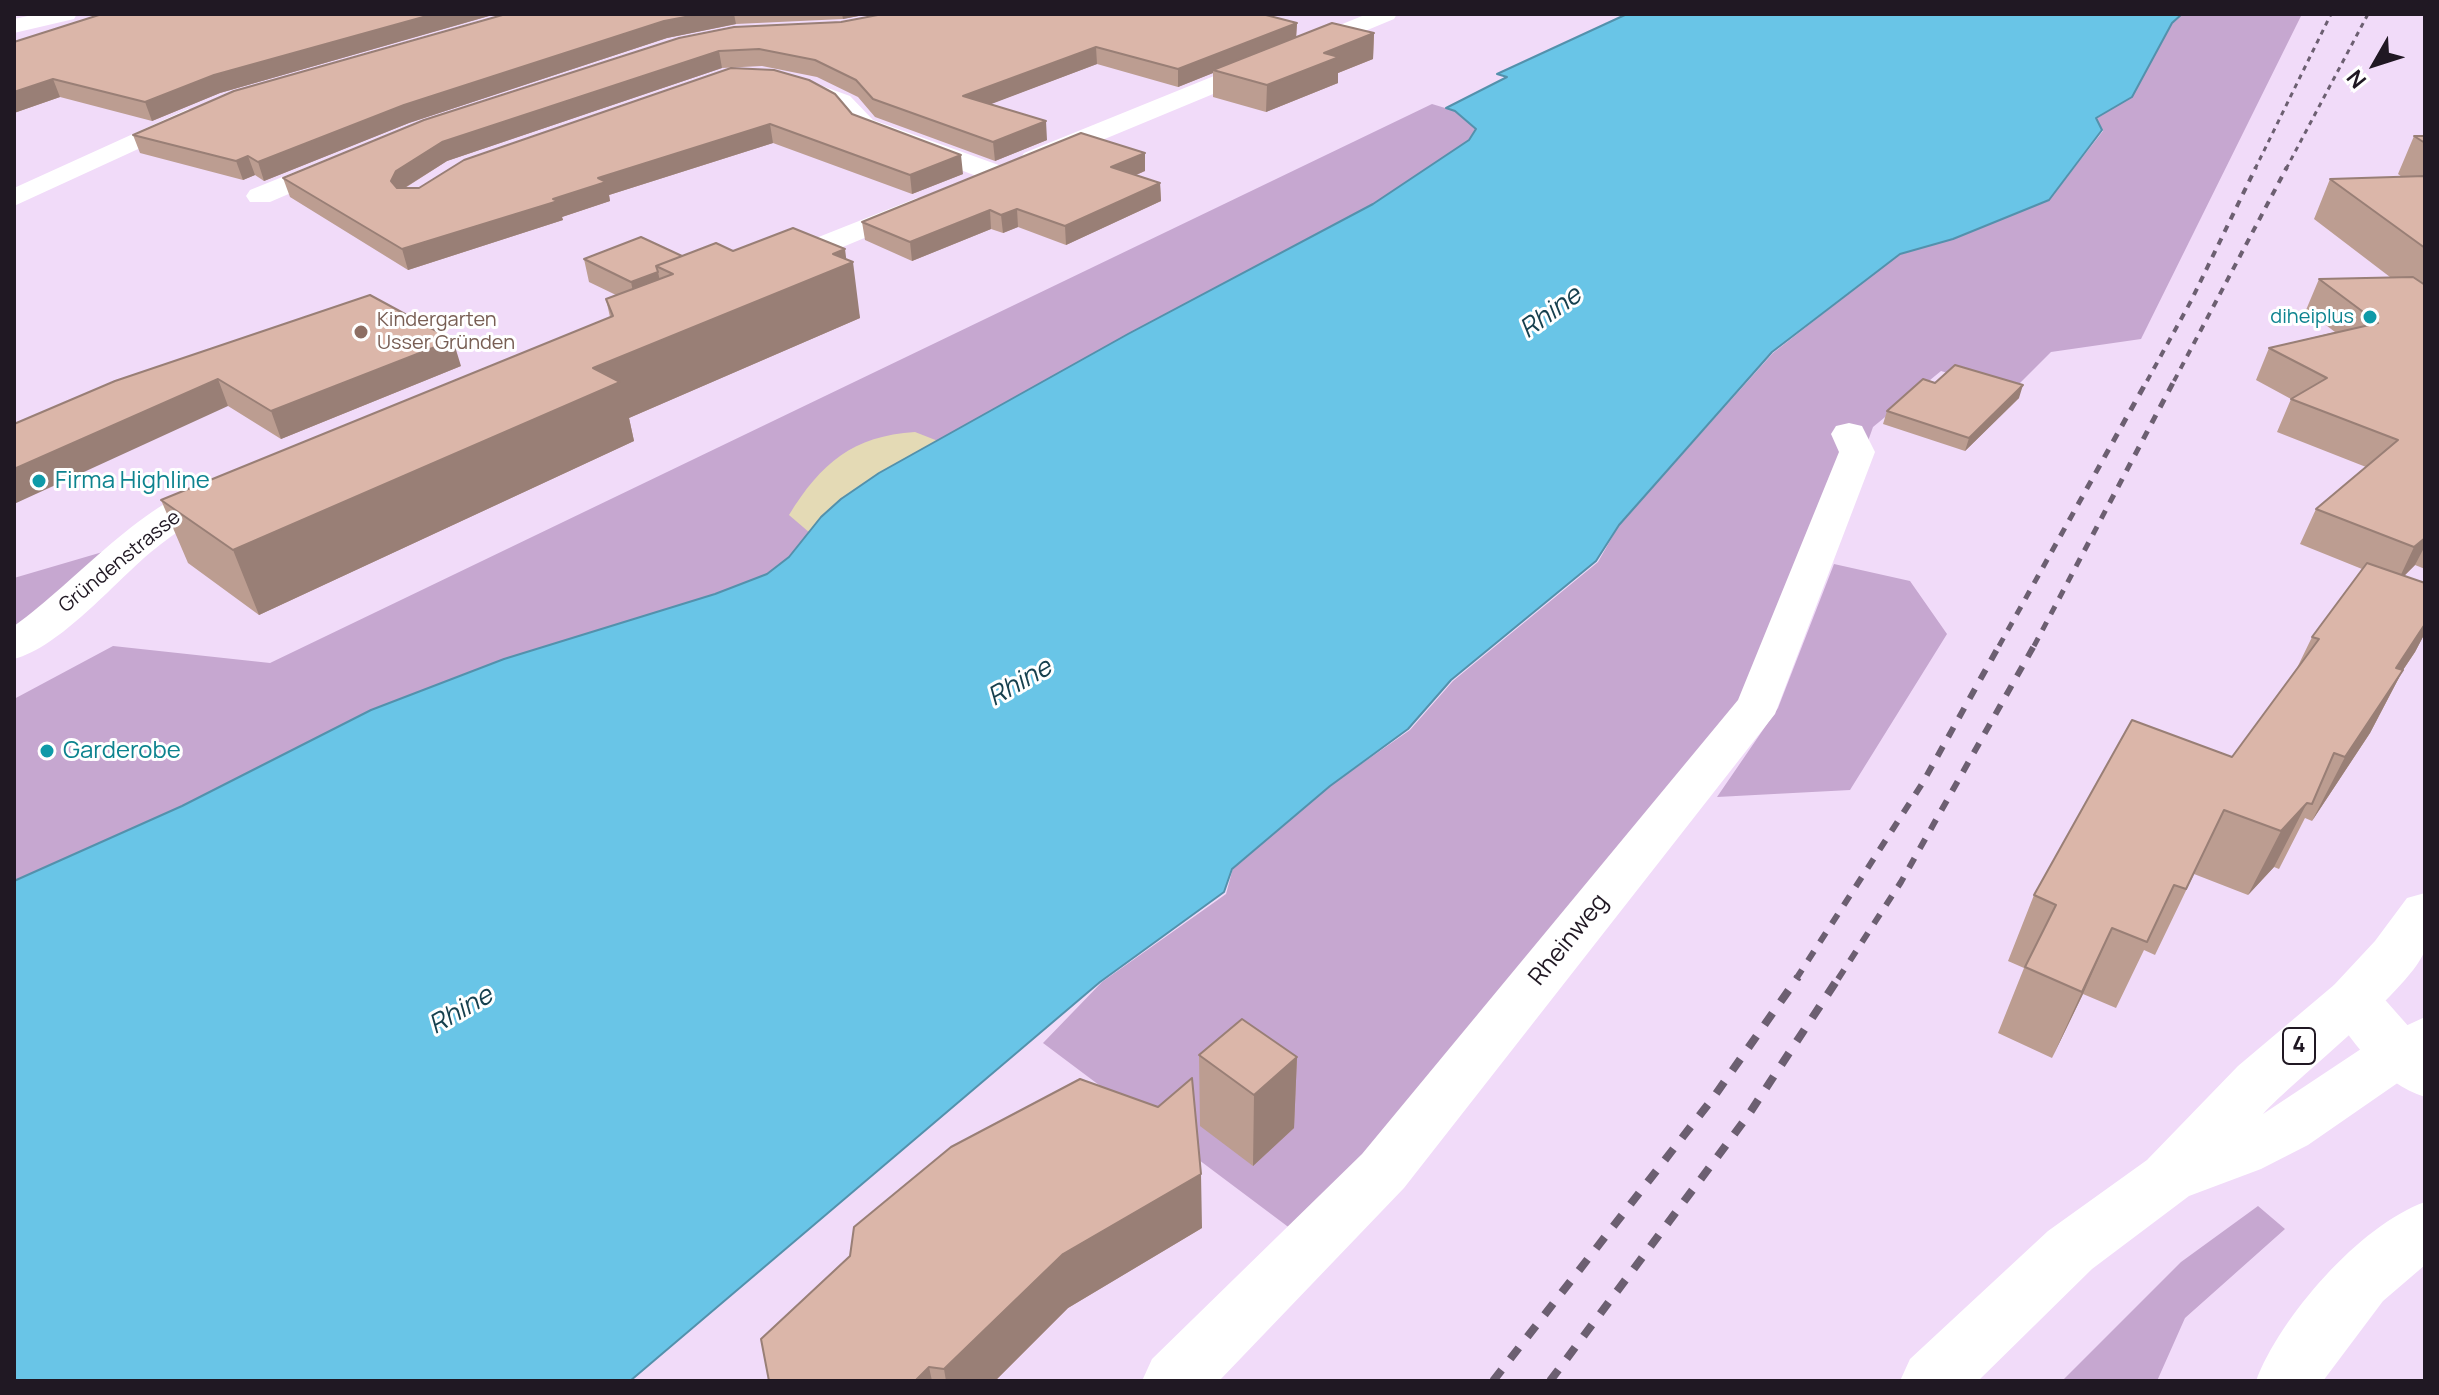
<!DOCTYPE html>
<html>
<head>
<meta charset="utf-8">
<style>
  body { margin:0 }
  #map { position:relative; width:2439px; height:1395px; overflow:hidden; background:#f1dbf9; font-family:Manrope,sans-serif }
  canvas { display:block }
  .frame { position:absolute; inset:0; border:16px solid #201823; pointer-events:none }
  .north { position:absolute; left:2335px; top:24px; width:80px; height:80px; -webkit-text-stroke:6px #fff; paint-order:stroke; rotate:231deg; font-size:22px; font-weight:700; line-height:32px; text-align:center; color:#201823 }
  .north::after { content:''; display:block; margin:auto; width:28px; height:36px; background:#201823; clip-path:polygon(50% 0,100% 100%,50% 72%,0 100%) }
</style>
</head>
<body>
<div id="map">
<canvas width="2439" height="1395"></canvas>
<div class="frame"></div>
<div class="north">N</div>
</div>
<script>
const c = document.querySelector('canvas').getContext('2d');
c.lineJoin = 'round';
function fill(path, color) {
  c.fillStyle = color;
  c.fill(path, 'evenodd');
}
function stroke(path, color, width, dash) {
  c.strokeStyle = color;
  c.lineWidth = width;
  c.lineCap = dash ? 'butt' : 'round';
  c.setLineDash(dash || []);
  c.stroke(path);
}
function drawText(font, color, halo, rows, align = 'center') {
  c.font = font + ' Manrope,sans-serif';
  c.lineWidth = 6;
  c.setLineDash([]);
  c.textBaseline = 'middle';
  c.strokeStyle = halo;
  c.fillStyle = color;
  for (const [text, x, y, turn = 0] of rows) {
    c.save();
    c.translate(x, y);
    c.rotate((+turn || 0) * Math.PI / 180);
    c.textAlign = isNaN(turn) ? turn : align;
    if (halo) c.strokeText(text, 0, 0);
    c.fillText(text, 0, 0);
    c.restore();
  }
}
const green = new Path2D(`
  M2182 14H2302L2141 339 2051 352 2011 392 1941 371 1873 427 1774 706 1319 1250 1043 1043 1102 982 1226 894 1233 868 1331 785 1410 730 1453 681 1598 562 1619 525 1773 353 1899 254 1953 239 2049 200 2103 131 2096 118 2132 97 2172 23Z
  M1432 104 1455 111 1476 129 1469 140 1437 164 1373 204 1128 334 879 473 821 517 789 557 767 574 715 594 504 659 371 710 182 806 14 881V699L113 646 270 663Z
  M106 551 14 631V578Z
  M1834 564 1910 581 1947 634 1850 790 1717 797 1778 708Z
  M2258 1206 2285 1229 2185 1318 2157 1381H2062L2181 1262Z`);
const sand = new Path2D(`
  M915 432 938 441 841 498 810 533 789 515C821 463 853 436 915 432Z`);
const water = new Path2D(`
  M1627 14H2182L2172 23 2132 97 2096 118 2102 130 2049 200 1953 239 1900 254 1772 352 1619 525 1596 561 1451 680 1408 729 1330 786 1232 869 1224 892 1100 982 630 1381H14V881L182 806 371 710 504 659 715 594 767 574 789 557 821 517 841 499 879 473 1128 334 1373 204 1469 140 1476 129 1455 111 1446 108 1507 77 1497 74Z`);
const street = new Path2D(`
  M37 14H77L74 19 14 33V19Z
  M1367 14H1397L1394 19 1042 165H1024L1020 159 1024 153Z
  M783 72 850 96 873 120 1007 168 1011 174 1007 180H987L855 130 832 106 775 84 771 79 775 74Z
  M188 109 197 112 201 117 197 122 14 206V188Z
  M342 153 351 155 355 161 351 167 270 202H250L246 196 250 190Z
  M917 198 927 200 931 206 927 212 785 271H763L759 265 763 259Z
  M1849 423 1862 426 1875 452 1775 714 1404 1188 1219 1381H1142L1152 1359 1362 1154 1738 700 1839 452 1831 434 1836 426Z
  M221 479 234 482 240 490 234 498C204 513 177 531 151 552 113 584 60 647 14 659V626C78 581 143 498 221 479Z
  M2353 979 2372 985 2425 1045V1097C2381 1083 2348 1039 2326 999L2334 985Z
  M2425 1202V1265L2383 1301 2323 1381H2256C2280 1317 2360 1225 2425 1202Z`);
const primary = new Path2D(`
  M2425 893C2425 910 2429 933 2425 949 2416 985 2295 1079 2263 1114L2373 1041 2425 1017V1064L2308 1145 2261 1169 2189 1196 2092 1269 1978 1381H1900L1910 1359 2048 1231 2147 1160 2238 1066 2334 985 2375 941 2407 898Z`);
const railFar4 = new Path2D(`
  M2255 169 2331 14
  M2286 169 2368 14`);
const railFar3 = new Path2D(`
  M2147 381 2191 301 2256 167
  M2174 381 2287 167`);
const railFar2 = new Path2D(`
  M1999 646 2148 379
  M2034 646 2175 379`);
const railFar1 = new Path2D(`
  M1796 979 1922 784 2000 644
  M1838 979 1901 882 2035 644`);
const rail = new Path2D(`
  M1493 1381 1713 1098 1798 977
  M1550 1381 1747 1117 1839 977`);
const wall = new Path2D(`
  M102 14H496L220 93 152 121 60 97 14 113V42Z
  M506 14H869L843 19 736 24 667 38 409 123 264 181 255 175 243 180 140 153 133 135Z
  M841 22 1297 23 1296 37 1374 33 1373 59 1338 73V83L1266 112 1213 97V73L1178 87 1097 64 990 104 1047 140 995 161 875 117 858 97 817 77 762 66 722 68 447 161 405 188H419L464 160 852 114 963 174 912 194 773 143 609 195 610 201 562 217 563 220 408 270 290 197 283 178 424 120Z
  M2414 136H2425V569L2415 565 2404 576 2425 583V633L2415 652 2403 670 2370 733 2312 821 2305 818 2279 869 2274 867 2248 895 2194 874 2155 955 2144 950 2116 1008 2083 994 2052 1058 1998 1033 2024 968 2008 961 2034 895 2232 757 2297 668 2312 637 2362 569 2300 544 2316 509 2366 467 2277 432 2291 399 2256 380 2269 348 2335 332 2306 310 2319 279 2390 277 2314 219 2330 179 2402 177 2398 174Z
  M1145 171 1136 175 1160 183 1161 201 1066 245 1018 227 1003 233 991 229 912 261 865 240 862 222Z
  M733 251 846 260 860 318 629 418 634 441 259 615 188 563 161 500 610 317 606 299 616 295 589 282 584 259 682 256Z
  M461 366 281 439 228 406 115 381Z
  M1935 383 2019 398 1965 451 1883 424 1887 411Z
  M1199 1055 1297 1057 1294 1128 1253 1166 1200 1126Z
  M1202 1228 1068 1308 995 1381H769Z`);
const shadedWall = new Path2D(`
  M434 14H496L220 93 152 121 145 102 214 75Z
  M701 14H734L736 24 667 38 409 123 264 181 258 162 404 105 664 21Z
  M842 14H869L843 19Z
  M1297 23 1296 39 1213 70V73L1178 87V69Z
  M1374 33 1373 59 1338 73V83L1266 112 1267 85 1324 53Z
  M1096 47 1097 64 965 114 963 96Z
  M719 51 722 68 447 161 401 190 396 201 391 181 396 171 442 142Z
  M53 79 60 97 14 113V92Z
  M1046 121 1047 140 995 161 993 142Z
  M770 124 773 143 609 195 610 201 562 217 563 220 408 270 402 249 553 199 598 178Z
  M1145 153V171L1112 185 1111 167Z
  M961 155 963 174 912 194 910 175Z
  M248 156 255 175 243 180 236 161Z
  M1160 183 1161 201 1066 245 1065 226Z
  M1017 209 1018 227 1003 233 1001 215Z
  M990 210 991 229 912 261 910 242Z
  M845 249 847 265 853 262 860 318 629 418 634 441 259 615 233 550 593 368Z
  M658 272 663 295 636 306 631 282Z
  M453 340 461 366 281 439 271 411Z
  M218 379 228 406 14 504V469Z
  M2023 385 2019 398 1965 451 1969 438Z
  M2425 538V546L2415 565 2397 583 2414 547Z
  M2425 624V633L2415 652 2399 676 2403 670 2370 733 2312 821 2345 757 2396 668Z
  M2307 803 2274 867 2248 895 2281 831Z
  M2112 928 2083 994 2052 1058 2082 992Z
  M1297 1057 1294 1128 1253 1166 1254 1095Z
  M1201 1174 1202 1228 1068 1308 995 1381H946L944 1369 1063 1254Z
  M929 1367 932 1381H915Z`);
const building = new Path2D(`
  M102 14H434L214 75 145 102 53 79 14 92V42Z
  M506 14H701L664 21 404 105 258 162 248 156 236 161 133 135 234 91Z
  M883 14H1262L1297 23 1178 69 1096 47 963 96 1046 121 993 142 873 99 856 80 815 60 759 49 719 51 442 142 396 171 391 181 397 188H419L464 160 731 68 774 70 809 80 835 94 852 114 961 155 910 175 770 124 598 178 606 182 553 199 558 201 402 249 283 178 424 120 679 38 734 27 841 22Z
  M1332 23 1374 33 1324 53 1339 57 1267 85 1213 70Z
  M1081 133 1145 153 1111 167 1160 183 1065 226 1017 209 1001 215 990 210 910 242 862 222Z
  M2414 136H2425V143Z
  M2425 176V248L2330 179Z
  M793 228 845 249 833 254 853 262 593 368 620 382 233 550 161 500 613 316 606 299 673 274 656 266 716 243 733 251Z
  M641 237 682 256 656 266 658 272 631 282 584 259Z
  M2413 277 2425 285V538L2414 547 2316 509 2398 440 2291 399 2327 378 2269 348 2378 323 2319 279Z
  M370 295 453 340 271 411 218 379 14 469V424L115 381Z
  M1955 365 2023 385 1969 438 1887 411 1923 379 1935 383Z
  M2367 563 2425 583V624L2396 668 2403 670 2345 757 2334 753 2312 804 2307 803 2281 831 2224 810 2186 889 2174 885 2147 942 2112 928 2082 992 2025 967 2056 905 2034 895 2132 720 2232 757 2319 639 2312 637Z
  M1242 1019 1297 1057 1254 1095 1199 1055Z
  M1192 1078 1201 1174 1063 1254 944 1369 929 1367 915 1381H769L761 1339 850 1256 854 1227 951 1147 1080 1079 1158 1107Z`);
const markers = [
  [2370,317,8,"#0f9aa8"],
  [361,332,8,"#8d6e63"],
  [39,481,8,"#0f9aa8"],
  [47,751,8,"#0f9aa8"]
];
const farCulturenames = [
  ["diheiplus",2354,317]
];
const farEducationnames = [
  ["Kindergarten",377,320],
  ["Usser Gründen",377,343]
];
const farStreetnames = [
  ["Gründenstrasse",120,562,-39]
];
const shields = [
  [2299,1046,32]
];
const shieldNames = [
  ["4",2299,1046]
];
const cultureNames = [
  ["Firma Highline",55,481],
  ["Garderobe",63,751]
];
const streetNames = [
  ["Rheinweg",1569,940,-51]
];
const waterNames = [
  ["Rhine",1551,313,-36],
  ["Rhine",1020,683,-30],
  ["Rhine",461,1011,-30]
];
fill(green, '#c6a7d0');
fill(sand, '#e4dab5');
fill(water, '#69c5e7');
stroke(water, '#5391ac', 2);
fill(street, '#fff');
fill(primary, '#fff');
stroke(railFar4, '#6c5f71', 3, [5, 5]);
stroke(railFar3, '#6c5f71', 4, [7, 7]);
stroke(railFar2, '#6c5f71', 5, [9, 9]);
stroke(railFar1, '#6c5f71', 6, [11, 11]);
stroke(rail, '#6c5f71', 8, [14, 14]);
fill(wall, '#bc9d91');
fill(shadedWall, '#997f76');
fill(building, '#dbb6a9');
stroke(building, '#997f76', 2);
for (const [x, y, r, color] of markers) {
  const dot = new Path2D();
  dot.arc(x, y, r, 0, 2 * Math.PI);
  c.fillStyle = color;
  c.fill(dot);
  stroke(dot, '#fff', 3);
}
drawText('20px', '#0d838f', '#fff', farCulturenames, 'right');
drawText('20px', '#785e54', '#fff', farEducationnames, 'left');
drawText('20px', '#201823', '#fff', farStreetnames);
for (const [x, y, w] of shields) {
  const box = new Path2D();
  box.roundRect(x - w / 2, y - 18, w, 36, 6);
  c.fillStyle = '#fff';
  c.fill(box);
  stroke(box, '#201823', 2);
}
drawText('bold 22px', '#201823', null, shieldNames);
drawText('24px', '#0d838f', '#fff', cultureNames, 'left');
drawText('24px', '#201823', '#fff', streetNames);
drawText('italic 26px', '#16404e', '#fff', waterNames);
</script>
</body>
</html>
